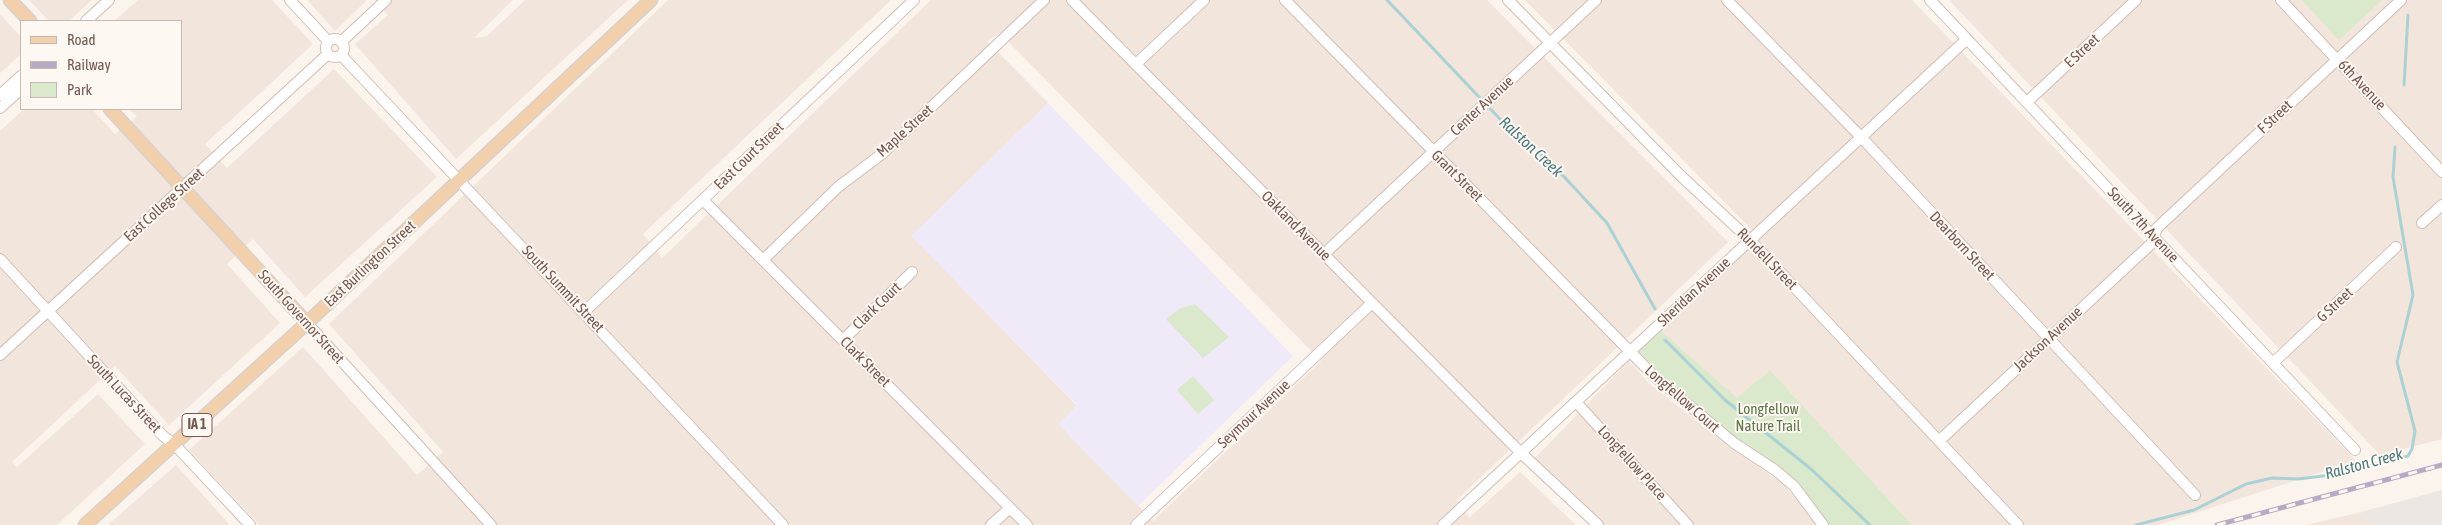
<!DOCTYPE html>
<html>
<head>
<meta charset="utf-8">
<style>
  body { margin:0 }
  #map { position:relative; width:2442px; height:525px; overflow:hidden; background:#fbf4ec; font-family:"Asap Condensed",sans-serif }
  canvas { display:block }
  .legend { position:absolute; left:20px; top:20px; width:162px; height:90px; box-sizing:border-box; background:#fef8f3; border:1px solid #c7b8b2; margin:0; padding:6px 9px; list-style:none; font-size:15px; color:#755951 }
  .legend li { display:flex; align-items:center; gap:10px; height:25px }
  .legend b { width:25px; border:1px solid #c7b8b2 }
</style>
</head>
<body>
<div id="map">
<canvas width="2442" height="525"></canvas>
<ul class="legend">
<li><b style="height:6px;background:#f2d0ac"></b>Road</li>
<li><b style="height:6px;background:#b6aac5"></b>Railway</li>
<li><b style="height:14px;background:#dae8cb"></b>Park</li>
</ul>
</div>
<script>
const c = document.querySelector('canvas').getContext('2d');
c.lineJoin = 'round';
function fill(path, color) {
  c.fillStyle = color;
  c.fill(path, 'evenodd');
}
function stroke(path, color, width, dash) {
  c.strokeStyle = color;
  c.lineWidth = width;
  c.lineCap = dash ? 'butt' : 'round';
  c.setLineDash(dash || []);
  c.stroke(path);
}
function drawText(font, color, halo, rows, align = 'center') {
  c.font = font + ' "Asap Condensed",sans-serif';
  c.lineWidth = 4;
  c.setLineDash([]);
  c.textBaseline = 'middle';
  c.strokeStyle = halo;
  c.fillStyle = color;
  for (const [text, x, y, turn = 0] of rows) {
    c.save();
    c.translate(x, y);
    c.rotate((+turn || 0) * Math.PI / 180);
    c.textAlign = isNaN(turn) ? turn : align;
    if (halo) c.strokeText(text, 0, 0);
    c.fillText(text, 0, 0);
    c.restore();
  }
}
const residential = new Path2D(`
  M29 0H92L69 21H49Z
  M138 0H272L313 44 205 144 227 168 334 69 437 177 305 297 253 239 227 264 280 323 169 425 115 366 12 462 17 467 98 394 145 444 57 525H0V131L24 109H92L115 134 137 116 129 109H181V21H114Z
  M307 0H367L335 31Z
  M375 0H513L474 38 487 36 525 0H628L456 159 355 44 388 15Z
  M668 0H891L643 234 662 258 931 0H1487L1728 242 1457 500 1469 518 1520 472 1576 525H259L189 450 303 347 417 475 443 452 329 324ZM1000 33 1321 361 1153 521 1059 424 1077 406 912 236 1048 103 987 41Z
  M1525 0H1912L2356 461 2158 525H1912L1770 370 1737 399 1660 330 1760 238Z
  M1949 0H2442V439L2380 455Z
  M0 14 21 37V54L0 73Z
  M1629 361 1649 383 1727 445 1783 484 1808 512 1816 525H1602L1534 459Z
  M176 465 230 525H108Z
  M2361 512 2373 525H2306Z`);
const industrial = new Path2D(`
  M2442 490V525H2373L2361 512Z`);
const education = new Path2D(`
  M1048 103 1293 356 1138 506 1058 424 1077 405 911 236Z`);
const green = new Path2D(`
  M2302 0H2382L2339 40Z
  M1195 304 1229 337 1203 358 1166 319 1181 308Z
  M1660 330 1737 398 1770 370 1912 525H1828C1804 483 1774 468 1738 439 1703 412 1668 383 1638 351Z
  M1193 376 1214 400 1198 414 1177 390Z`);
const stream = new Path2D(`
  M1387 0 1499 118 1555 167 1607 223 1655 309
  M2404 85 2408 15
  M1665 340 1725 400 1811 469 1870 525
  M2136 525 2194 510 2246 484 2272 478 2298 479 2331 475 2408 456 2412 449 2415 431 2397 362 2413 295 2393 177 2395 147`);
const minor = new Path2D(`
  M290 0 328 41
  M1072 0 1520 452 1598 525
  M1285 0 1655 377 1734 443 1775 470 1794 486 1823 525
  M1508 0 1681 176 1750 240 2018 525
  M1727 0 1861 137 2195 495
  M1930 0 2355 450
  M2281 0 2442 172
  M86 21 109 0
  M326 48a9 9 0 1 1 18 0a9 9 0 1 1-18 0Z
  M341 42 386 0
  M341 55 783 525
  M1136 64 1204 0
  M0 95 21 76
  M2027 102 2136 0
  M0 108 21 89
  M703 200 1027 525
  M2422 223 2442 205
  M1324 254 1596 0
  M0 259 162 435 175 445 250 525
  M763 260 838 187 883 153 1044 0
  M584 312 914 0
  M307 323 491 525
  M843 340 912 272
  M0 355 328 54
  M2273 363 2396 247
  M1576 402 1688 525
  M1940 440 2152 243 2157 228 2401 0
  M991 525 1010 508
  M1136 525 1372 303
  M1443 525 1967 39`);
const major = new Path2D(`
  M10 0 30 21
  M110 109 307 323
  M85 525 307 323 651 0`);
const rail = new Path2D(`
  M2217 525 2442 465`);
const shields = [
  [197,425,30]
];
const shieldNames = [
  ["IA 1",197,425]
];
const streetNames = [
  ["E Street",2082,51,-43],
  ["6th Avenue",2362,85,47],
  ["Center Avenue",1482,106,-43],
  ["F Street",2275,117,-43],
  ["Maple Street",905,131,-42],
  ["East Court Street",749,156,-44],
  ["Grant Street",1457,176,45],
  ["East College Street",164,205,-42],
  ["South 7th Avenue",2143,225,47],
  ["Oakland Avenue",1296,226,45],
  ["Dearborn Street",1962,246,47],
  ["Rundell Street",1767,259,46],
  ["East Burlington Street",370,264,-43],
  ["South Summit Street",563,289,47],
  ["Sheridan Avenue",1694,292,-43],
  ["G Street",2335,305,-43],
  ["Clark Court",877,306,-44],
  ["South Governor Street",301,317,48],
  ["Jackson Avenue",2048,339,-43],
  ["Clark Street",865,362,45],
  ["South Lucas Street",124,394,47],
  ["Longfellow Court",1682,399,41],
  ["Seymour Avenue",1254,414,-43],
  ["Longfellow Place",1632,463,48]
];
const parkNames = [
  ["Longfellow",1768,409],
  ["Nature Trail",1768,426]
];
const waterNames = [
  ["Ralston Creek",1531,147,43],
  ["Ralston Creek",2364,464,-15]
];
fill(residential, '#f2e5db');
fill(industrial, '#ede7e4');
fill(education, '#f0e9f8');
fill(green, '#dae8cb');
stroke(stream, '#a9d2d4', 3);
stroke(minor, '#cfbdb5', 12);
stroke(major, '#d8d1ce', 15);
stroke(minor, '#fff', 10);
stroke(major, '#f2d0ac', 12);
stroke(rail, '#b6aac5', 5);
stroke(rail, '#fef8f3', 3, [9]);
for (const [x, y, w] of shields) {
  const box = new Path2D();
  box.roundRect(x - w / 2, y - 11.5, w, 23, 4);
  c.fillStyle = '#fef8f3';
  c.fill(box);
  stroke(box, '#755951', 1);
}
drawText('bold 14px', '#755951', null, shieldNames);
drawText('15px', '#755951', '#fef8f3', streetNames);
drawText('15px', '#5e784a', '#fef8f3', parkNames);
drawText('italic 16px', '#497b7e', '#fef8f3', waterNames);
</script>
</body>
</html>
